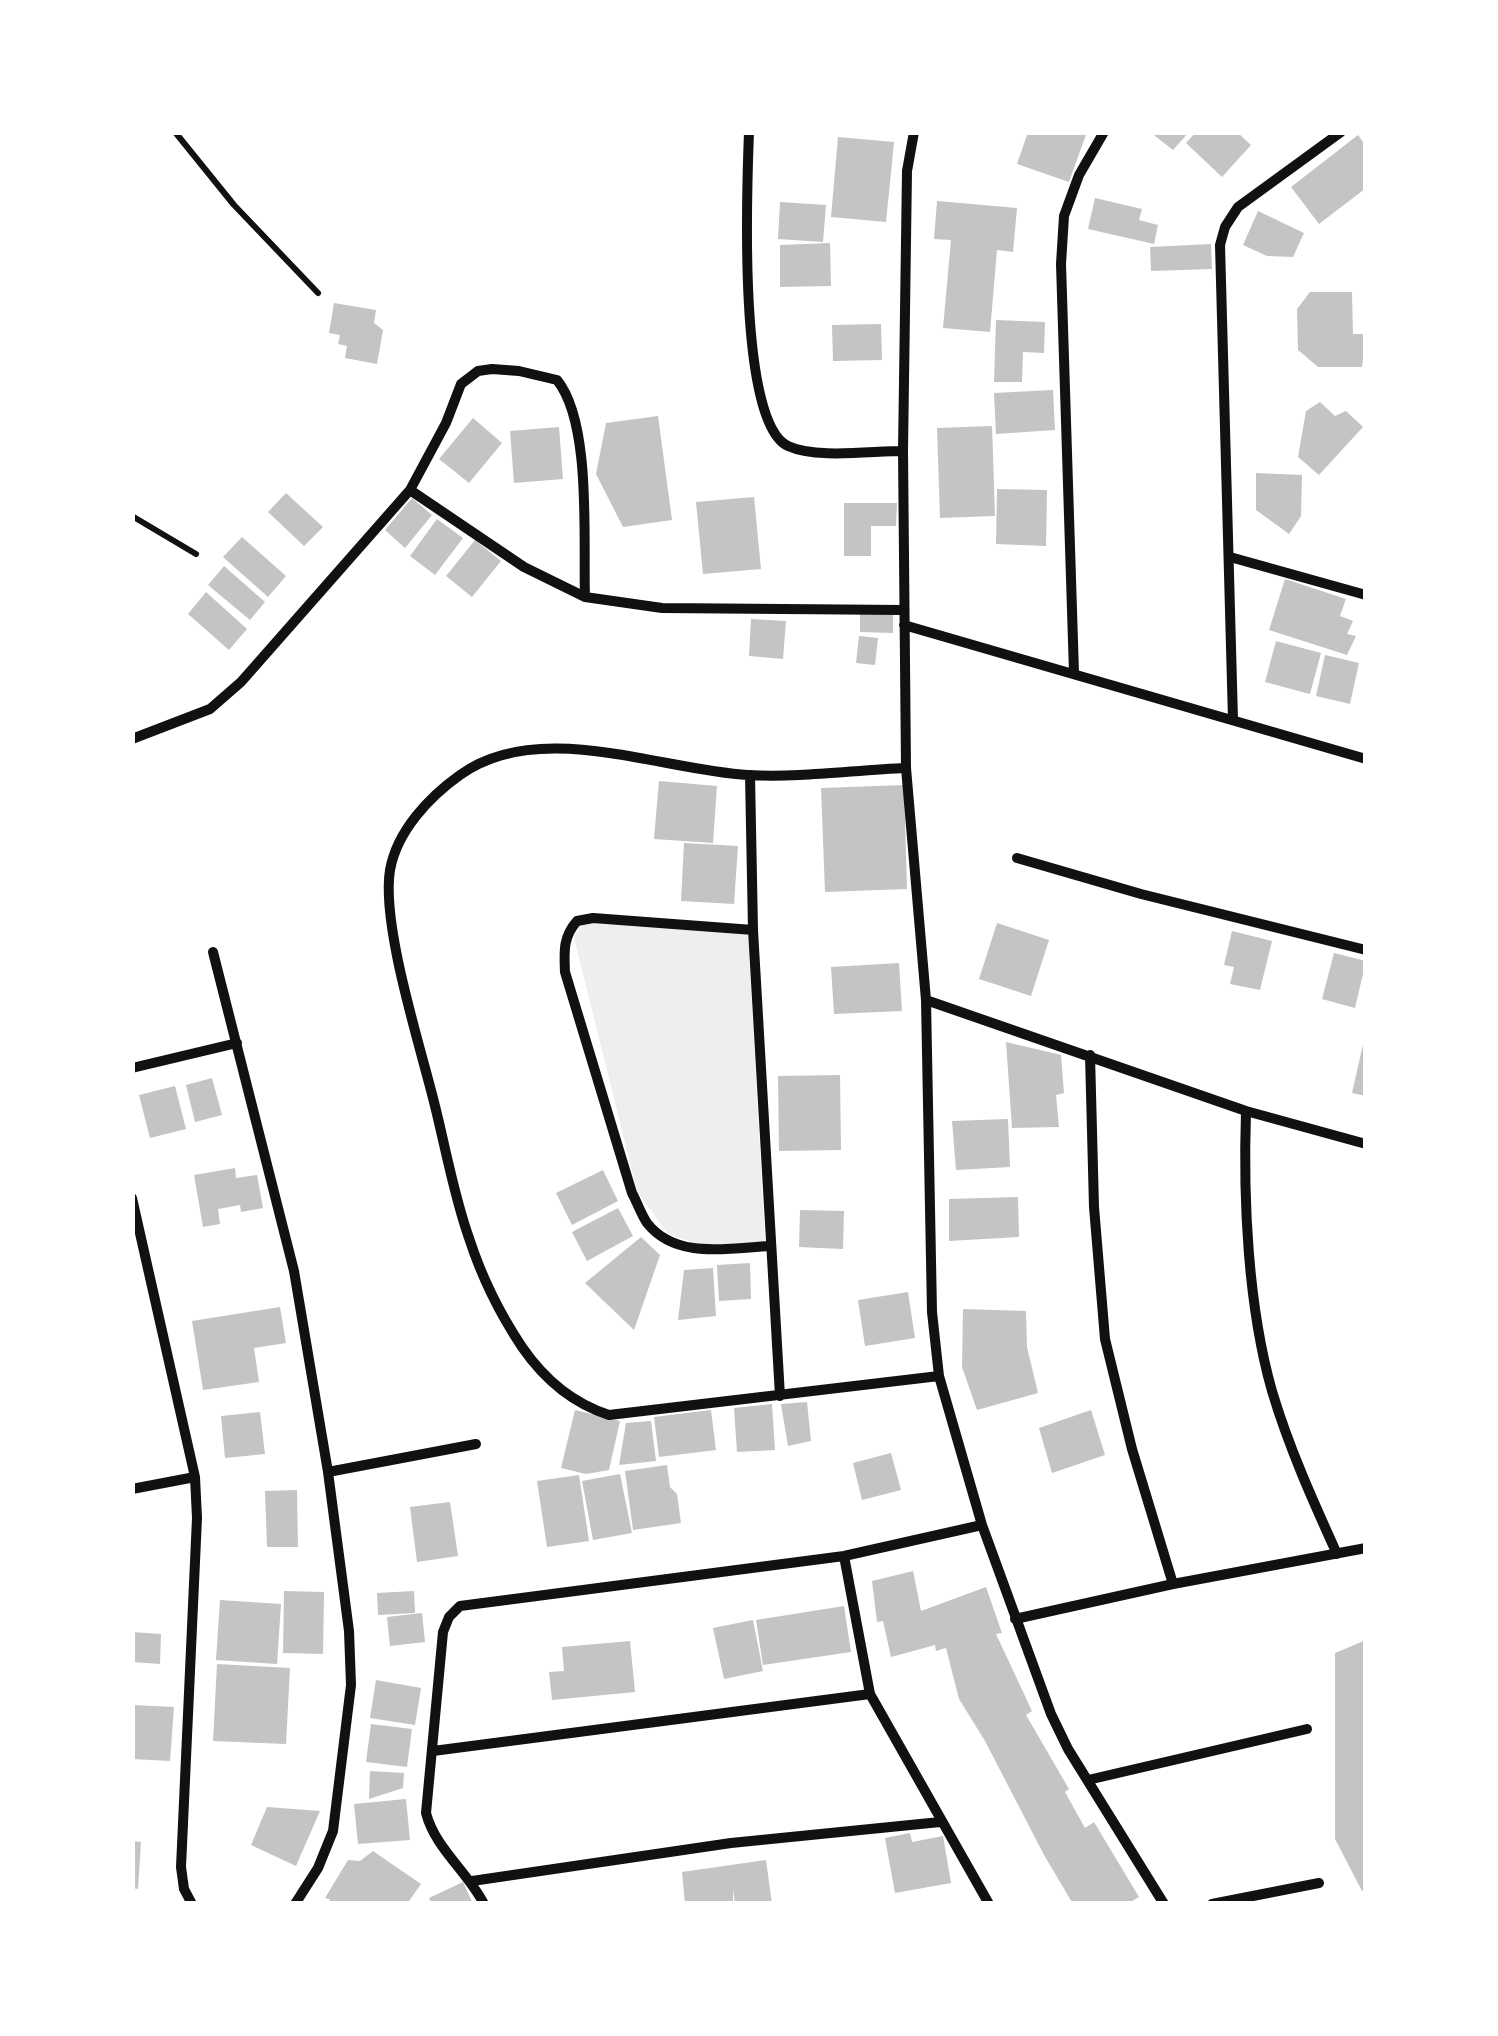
<!DOCTYPE html>
<html>
<head>
<meta charset="utf-8">
<style>
  body { margin:0 }
  #map { position:relative; width:1498px; height:2036px; overflow:hidden; background:#fff; font-family:Cabin,sans-serif }
  canvas { display:block }
  .frame { position:absolute; inset:0; border:135px solid #fff; pointer-events:none }
</style>
</head>
<body>
<div id="map">
<canvas width="1498" height="2036"></canvas>
<div class="frame"></div>
</div>
<script>
const c = document.querySelector('canvas').getContext('2d');
c.lineJoin = 'round';
function fill(path, color) {
  c.fillStyle = color;
  c.fill(path, 'evenodd');
}
function stroke(path, color, width, dash) {
  c.strokeStyle = color;
  c.lineWidth = width;
  c.lineCap = dash ? 'butt' : 'round';
  c.setLineDash(dash || []);
  c.stroke(path);
}
const green = new Path2D(`
  M595 922 748 935 765 1242 701 1245 668 1234 637 1191 574 938 581 924Z`);
const building = new Path2D(`
  M1028 132H1087L1069 182 1017 164Z
  M1150 132H1189L1173 150Z
  M1196 132H1237L1251 145 1222 177 1186 143Z
  M1358 135 1366 146V188L1319 224 1291 187Z
  M838 137 894 142 886 222 831 217Z
  M1095 198 1142 209 1139 220 1158 225 1154 244 1088 229Z
  M937 201 1017 208 1013 252 997 250 990 332 943 328 951 240 934 239Z
  M780 202 826 205 823 242 778 239Z
  M1258 211 1304 233 1293 257 1267 256 1243 245Z
  M830 243 831 286 780 287V245Z
  M1211 244 1212 269 1151 271 1150 247Z
  M1310 292H1352L1353 334H1366L1362 367H1318L1298 350 1297 309Z
  M334 303 376 310 374 323 383 330 377 364 345 358 347 346 338 344 340 335 329 333Z
  M996 320 1045 322 1044 353 1023 352 1022 382H994Z
  M881 324 882 360 833 361 832 325Z
  M1053 390 1055 430 996 434 994 393Z
  M1320 402 1335 416 1346 411 1363 427 1319 475 1298 457 1306 411Z
  M658 416 672 520 623 527 596 474 606 423Z
  M473 418 502 443 469 483 439 459Z
  M992 426 995 516 940 518 937 428Z
  M559 427 563 479 514 483 510 431Z
  M1256 473 1302 475 1301 516 1289 534 1256 510Z
  M997 489 1047 490 1046 546 996 544Z
  M286 493 323 527 304 546 268 512Z
  M754 497 761 569 703 574 696 502Z
  M412 498 432 515 405 548 385 530Z
  M844 503H897L896 526H871V556H844Z
  M437 519 463 538 435 575 410 556Z
  M242 537 286 576 268 597 223 557Z
  M475 540 501 561 472 597 446 576Z
  M224 566 265 602 250 620 208 585Z
  M1285 579 1346 599 1340 616 1353 621 1347 634 1356 636 1347 655 1269 630Z
  M206 592 247 629 229 650 188 614Z
  M860 612H893V633L860 632Z
  M751 619 786 621 783 659 749 656Z
  M859 636 878 638 875 665 856 663Z
  M1276 641 1321 653 1310 694 1265 682Z
  M1325 655 1359 663 1350 704 1316 696Z
  M659 781 717 786 713 843 654 839Z
  M904 785 907 889 825 892 821 788Z
  M684 843 738 846 734 904 681 901Z
  M997 923 1049 940 1031 996 979 979Z
  M1232 931 1272 941 1260 990 1230 984 1234 967 1224 965Z
  M1334 953 1366 961 1355 1008 1322 999Z
  M899 963 902 1011 834 1014 831 967Z
  M1364 1040H1366V1096L1352 1093Z
  M1006 1042 1061 1055 1064 1093 1056 1095 1059 1127 1012 1128Z
  M840 1075 841 1150 779 1151 778 1076Z
  M212 1078 222 1115 195 1122 186 1085Z
  M175 1086 186 1129 150 1138 139 1095Z
  M1008 1119 1010 1167 956 1170 952 1121Z
  M235 1168 236 1178 257 1175 263 1208 241 1212 240 1205 218 1209 220 1224 203 1227 194 1175Z
  M603 1170 618 1201 572 1225 556 1193Z
  M1018 1197 1019 1237 949 1241V1199Z
  M618 1208 633 1236 587 1261 572 1232Z
  M800 1210 844 1211 843 1249 799 1247Z
  M641 1237 660 1255 634 1330 585 1283Z
  M750 1263 751 1299 719 1301 717 1265Z
  M713 1268 716 1316 678 1320 684 1270Z
  M908 1292 915 1338 865 1346 858 1300Z
  M280 1307 286 1343 254 1348 259 1382 203 1390 192 1321Z
  M963 1309 1026 1311 1027 1347 1038 1393 977 1410 962 1367Z
  M807 1402 811 1441 788 1446 781 1404Z
  M772 1404 775 1450 737 1452 734 1408Z
  M575 1410 620 1421 609 1470 586 1474 561 1468Z
  M711 1410 716 1450 659 1457 654 1417Z
  M1091 1410 1105 1455 1052 1473 1039 1428Z
  M260 1412 265 1454 225 1458 221 1416Z
  M651 1421 656 1461 619 1465 626 1423Z
  M891 1453 901 1490 862 1500 853 1463Z
  M667 1465 670 1487 677 1494 681 1523 633 1530 625 1471Z
  M620 1474 632 1533 593 1540 582 1481Z
  M579 1475 589 1541 547 1547 537 1481Z
  M297 1490 298 1547H267L265 1491Z
  M450 1502 458 1556 417 1562 410 1507Z
  M913 1571 921 1611 986 1587 1002 1633 996 1634 1032 1711 1026 1715 1069 1789 1065 1792 1085 1828 1094 1822 1139 1897 1127 1904H1073L1044 1855 985 1741 959 1699 946 1648 936 1651 935 1645 891 1657 883 1621 877 1622 872 1581Z
  M284 1591 324 1592 323 1654 283 1653Z
  M414 1591 415 1613 378 1615 377 1593Z
  M220 1600 281 1604 277 1664 216 1660Z
  M844 1606 851 1652 763 1665 756 1620Z
  M422 1613 425 1642 390 1646 387 1617Z
  M753 1620 763 1671 724 1679 713 1628Z
  M132 1632 161 1634 160 1664 132 1662Z
  M1366 1640V1891H1362L1335 1839V1653Z
  M630 1641 635 1692 552 1700 549 1672 564 1671 562 1647Z
  M217 1664 290 1668 286 1744 213 1741Z
  M376 1680 421 1688 415 1725 370 1718Z
  M132 1705 174 1707 170 1761 132 1759Z
  M371 1724 412 1729 407 1767 366 1762Z
  M370 1771 404 1773 403 1788 369 1799Z
  M406 1799 410 1840 358 1844 354 1804Z
  M267 1807 320 1811 296 1866 251 1845Z
  M910 1833 912 1842 943 1836 951 1883 895 1893 885 1838Z
  M132 1841 141 1842 138 1889 132 1888Z
  M373 1851 421 1884 407 1904H328L330 1899 325 1898 348 1860 360 1861Z
  M766 1860 772 1904H735L733 1889V1904H685L682 1872Z
  M463 1882 473 1904H432L429 1898Z`);
const service = new Path2D(`
  M175 132 234 205 318 293
  M132 516 196 554`);
const minor = new Path2D(`
  M749 132C747 186 737 423 788 446 816 459 871 451 903 451
  M914 132 907 171 903 451 906 768 926 1000 932 1312 939 1376 982 1525 1051 1714 1068 1749 1164 1904
  M410 490 524 567 585 597 662 608 903 610
  M1230 557 1366 595
  M904 625 1366 759
  M1074 673 1061 264 1064 216 1079 175 1104 132
  M1233 720 1220 245 1225 227 1238 207 1341 132
  M132 739 210 709 241 682 410 490 446 423 461 384 478 371 492 369 519 371 557 380C592 423 583 541 585 597
  M906 768C854 770 800 778 748 775 660 770 539 718 460 775 429 797 397 831 390 870 381 926 421 1048 435 1106 446 1150 454 1196 469 1238 481 1275 500 1314 522 1347 544 1379 572 1403 609 1415L939 1376
  M750 775 753 930 780 1396
  M1017 858 1141 894 1366 950
  M753 930 593 918 577 921C563 937 564 951 565 972L632 1193C637 1202 641 1214 647 1223 676 1260 729 1248 770 1246
  M213 952 294 1271 328 1472 349 1631 351 1685 333 1831 318 1868 295 1904
  M926 1000 1246 1111 1366 1144
  M1090 1055 1094 1207 1105 1339 1132 1449 1173 1584
  M132 1068 237 1043
  M1246 1111C1243 1200 1248 1307 1272 1391 1289 1448 1313 1501 1337 1554
  M132 1198 195 1477 197 1518 181 1867 184 1889 192 1904
  M328 1472 476 1444
  M132 1489 195 1477
  M844 1556 870 1694 989 1904
  M1015 1619 1173 1584 1366 1548
  M433 1751 870 1694
  M1088 1780 1307 1729
  M472 1881 731 1843 940 1822
  M484 1904C467 1871 435 1848 426 1813L443 1632 449 1617 460 1606 844 1556 982 1525
  M1212 1904 1319 1883`);
fill(green, '#eee');
fill(building, '#c4c4c4');
stroke(service, '#111', 6);
stroke(minor, '#111', 10);
</script>
</body>
</html>
